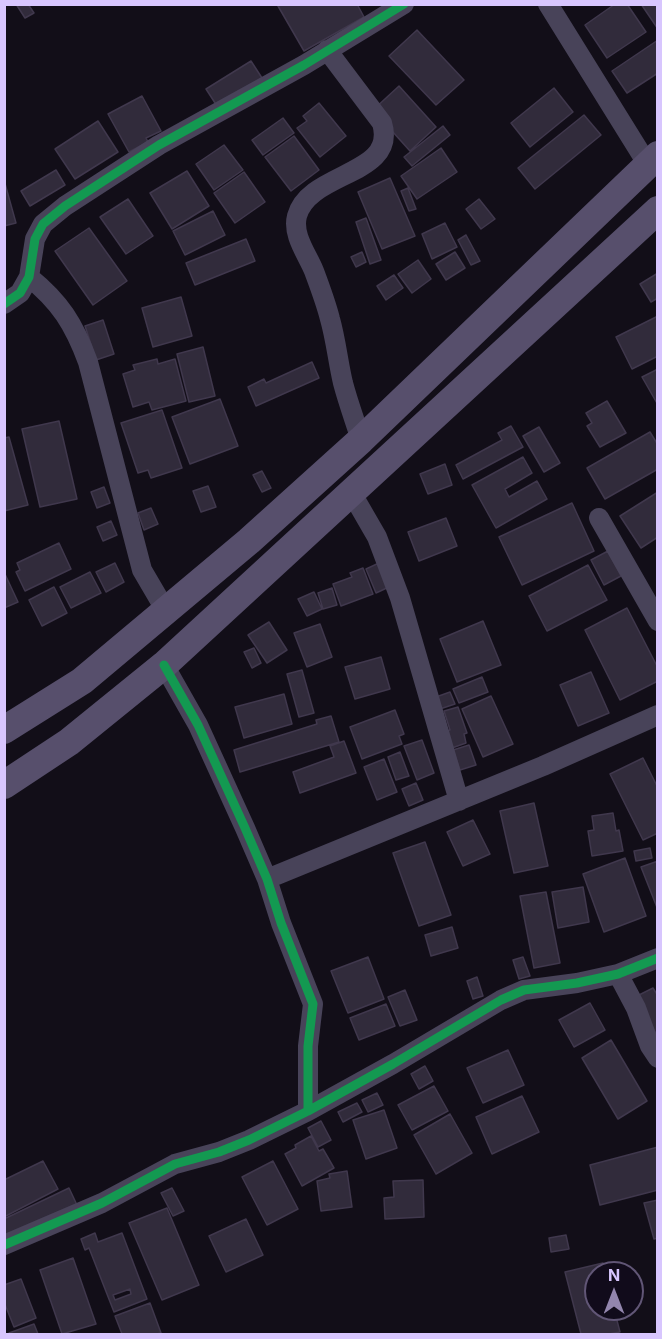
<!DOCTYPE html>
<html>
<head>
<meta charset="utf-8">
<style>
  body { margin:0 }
  #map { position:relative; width:662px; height:1339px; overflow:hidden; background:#120e18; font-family:Inter,sans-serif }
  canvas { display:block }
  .frame { position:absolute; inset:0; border:6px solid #d8c6fe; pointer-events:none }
  .north { position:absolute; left:584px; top:1261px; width:60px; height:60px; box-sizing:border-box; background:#110b1b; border:2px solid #615676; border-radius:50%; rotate:0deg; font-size:16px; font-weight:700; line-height:24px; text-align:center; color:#d8c6fe }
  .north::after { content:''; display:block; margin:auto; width:21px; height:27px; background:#9386ae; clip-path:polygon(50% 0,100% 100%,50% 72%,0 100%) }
</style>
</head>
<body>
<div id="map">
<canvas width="662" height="1339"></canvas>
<div class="frame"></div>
<div class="north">N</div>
</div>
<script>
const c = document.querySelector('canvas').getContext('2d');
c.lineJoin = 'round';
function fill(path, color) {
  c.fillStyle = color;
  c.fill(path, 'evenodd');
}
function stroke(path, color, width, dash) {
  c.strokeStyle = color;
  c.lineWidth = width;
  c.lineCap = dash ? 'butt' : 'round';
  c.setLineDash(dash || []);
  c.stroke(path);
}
const building = new Path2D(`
  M16 4H28L34 13 25 18Z
  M280 4H357L364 17 304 51 278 6Z
  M615 4H627L646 32 607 58 585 25Z
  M641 4H658V29Z
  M417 30 464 80 436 105 389 56Z
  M658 40V73L627 93 612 71Z
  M251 61 262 78 217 106 206 89Z
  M399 86 436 127 410 151 373 110Z
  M554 88 573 112 530 147 511 123Z
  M142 96 161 131 146 138 148 142 129 152 108 114Z
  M319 103 346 136 320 157 297 128 307 121 303 116Z
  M584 115 601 135 535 189 518 168Z
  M283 118 294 133 263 155 252 140Z
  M98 121 118 152 75 179 55 149Z
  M443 126 450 135 412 166 404 157Z
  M294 136 319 170 291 191 265 157Z
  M224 145 243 170 214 190 196 164Z
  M441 148 457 172 417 199 401 176Z
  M56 170 65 185 30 206 21 191Z
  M187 171 209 206 172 229 150 193Z
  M244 172 265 202 235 223 214 193Z
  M390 178 415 236 382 249 358 192Z
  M4 180 16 223 4 226Z
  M408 188 416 209 409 211 401 191Z
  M128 199 153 236 126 254 100 217Z
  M479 199 495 219 481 229 466 209Z
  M213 211 225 235 185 255 173 231Z
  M366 218 381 260 370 264 356 222Z
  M445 223 457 247 432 259 422 234Z
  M89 228 127 281 93 305 55 251Z
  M466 235 480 261 471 265 458 240Z
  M246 239 255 261 195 285 186 263Z
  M362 252 366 262 356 267 351 257Z
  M455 252 465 268 446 280 436 264Z
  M418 260 431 279 412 293 398 274Z
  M658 273V298L651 302 640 284Z
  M394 275 403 288 386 300 377 286Z
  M181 297 192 336 153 347 142 308Z
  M658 316V356L632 369 616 337Z
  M103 320 114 354 96 360 85 326Z
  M203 347 215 396 189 402 177 354Z
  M157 359 158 364 175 359 186 401 152 410 149 402 133 407 123 374 135 370 133 365Z
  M312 362 319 378 256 406 248 387 264 379 266 383Z
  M658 369V405L642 377Z
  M220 399 238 446 190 464 172 417Z
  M607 401 626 433 600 447 587 426 592 423 586 413Z
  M162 410 182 468 151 478 148 470 138 473 121 423Z
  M59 421 77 499 40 507 22 429Z
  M511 426 523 447 463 479 456 465 502 440 498 433Z
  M539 427 560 463 544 472 523 436Z
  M650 432 658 445V469L605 499 587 468Z
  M9 437 28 505 4 511V438Z
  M523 457 532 473 505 489 509 497 537 481 547 499 496 528 472 485Z
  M445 464 452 485 428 494 420 474Z
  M262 471 271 488 262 492 253 475Z
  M208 486 216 507 201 512 193 491Z
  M104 487 110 503 97 508 91 492Z
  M658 492V537L641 548 620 516Z
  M572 503 594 551 522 585 499 537Z
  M151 508 158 524 144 530 138 513Z
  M446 518 457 546 419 561 408 532Z
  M111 521 117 535 103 541 97 527Z
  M59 543 71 569 25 591 16 572 20 570 17 563Z
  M608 551 621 576 604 585 591 560Z
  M115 563 124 582 106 592 96 572Z
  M379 563 389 587 376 593 366 569Z
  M588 565 607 600 547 631 529 596Z
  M363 568 373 594 341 606 333 584 352 577 350 573Z
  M4 572 18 602 4 608Z
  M90 572 101 593 71 608 60 587Z
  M54 587 67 613 42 626 29 600Z
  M332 588 337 605 323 609 318 593Z
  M314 592 322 609 307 616 298 599Z
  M627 608 658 668V681L620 700 585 630Z
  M483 621 501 665 457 682 440 639Z
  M269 622 287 650 267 663 248 635Z
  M320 624 332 657 307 667 294 633Z
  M254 648 261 663 252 668 244 652Z
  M381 657 390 689 355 699 345 667Z
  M302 670 314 713 299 717 287 674Z
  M591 672 609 713 578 726 560 685Z
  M482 677 488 692 459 703 453 689Z
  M450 692 455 704 440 709 436 697Z
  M284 694 292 724 244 738 235 707Z
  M491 696 513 744 483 757 462 709Z
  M458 707 467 733 464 734 466 743 452 748 447 731 450 730 444 711Z
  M395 710 404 734 399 736 402 744 362 759 350 727Z
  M331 716 339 742 240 772 234 750 317 724 316 720Z
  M422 740 434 773 417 780 404 746Z
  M344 741 356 773 300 793 293 772 334 757 330 746Z
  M469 745 476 765 460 770 453 750Z
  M400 752 409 776 396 780 388 757Z
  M643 758 658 788V833L643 840 610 774Z
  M384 759 397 792 377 800 364 767Z
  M416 783 423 800 409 806 402 789Z
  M534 803 548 866 514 873 500 811Z
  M613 813 616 831 619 830 623 851 592 856 588 831 594 830 592 816Z
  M473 820 490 854 463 866 447 832Z
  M425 842 451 915 419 926 393 853Z
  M650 848 652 858 636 861 634 851Z
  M625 858 646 916 604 932 583 874Z
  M658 861V910L641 867Z
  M583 887 589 922 558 928 552 892Z
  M546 892 560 963 534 968 520 896Z
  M452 927 458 948 431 956 425 935Z
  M368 957 384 999 348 1013 331 971Z
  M523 957 530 976 519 979 513 960Z
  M477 977 483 996 473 999 467 981Z
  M653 988 658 996V1037L635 997Z
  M405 990 417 1020 400 1026 388 997Z
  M590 1003 605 1030 574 1047 559 1020Z
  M386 1004 395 1026 359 1040 350 1018Z
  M611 1040 647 1101 618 1119 582 1058Z
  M508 1050 524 1085 483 1103 467 1068Z
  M425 1066 433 1081 419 1089 411 1074Z
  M434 1086 448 1111 412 1130 398 1105Z
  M377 1093 383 1105 368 1112 362 1100Z
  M522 1096 539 1132 492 1154 476 1117Z
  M357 1103 362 1112 343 1122 338 1112Z
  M384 1110 397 1148 366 1159 353 1120Z
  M450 1114 472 1153 436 1174 414 1135Z
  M321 1121 331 1140 318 1147 308 1128Z
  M311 1136 319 1151 323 1149 334 1168 302 1186 285 1154 296 1148 295 1145Z
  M658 1147V1190L600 1205 590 1165Z
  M43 1161 58 1189 4 1217V1180Z
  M273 1161 298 1209 267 1225 242 1177Z
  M347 1171 352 1207 321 1211 317 1181 330 1178 329 1174Z
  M423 1180 424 1217 385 1219 384 1198 394 1197 393 1181Z
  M69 1188 77 1205 4 1241V1219Z
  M172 1188 184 1211 173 1216 161 1193Z
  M658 1200V1238L654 1239 644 1203Z
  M167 1208 199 1285 162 1300 129 1223Z
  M246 1219 263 1255 226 1272 209 1236Z
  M95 1233 98 1242 122 1233 147 1299 114 1312 89 1248 85 1250 81 1239ZM130 1289 131 1294 115 1300 113 1295Z
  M566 1235 569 1249 551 1252 549 1238Z
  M73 1258 96 1324 62 1334 40 1270Z
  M603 1263 605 1273H596V1309H614L620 1332 609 1334H581L565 1272Z
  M21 1279 36 1318 14 1327 4 1302V1285Z
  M150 1303 161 1333 156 1334H122L115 1316Z
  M34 1324 38 1334H10L9 1333Z`);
const minor = new Path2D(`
  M548 4 648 165
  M327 50 382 123C398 176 309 171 297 216 292 235 307 254 314 271 320 287 326 303 330 319 336 340 338 362 343 383 348 402 355 421 361 440
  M29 277C60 302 74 324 88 362L142 570 166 611
  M4 304 20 293 29 277 35 239 43 224 65 206 159 145 304 65 404 4
  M351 492 377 537 400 598 459 801
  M599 518 658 621
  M164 665 198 725 245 828 267 879 281 923 313 1004 308 1046V1111
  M267 879 543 766 658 715
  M618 974 636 1008 650 1046 658 1058
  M4 1245 102 1203 175 1164 219 1152 249 1140 308 1111 393 1064 501 1000 524 990 577 983 618 974 658 958`);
const secondary = new Path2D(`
  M4 730 82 681 249 541 361 440 658 155
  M4 785 69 742 164 665 658 210`);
const cycleway = new Path2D(`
  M4 304 20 293 29 277 35 239 43 224 65 206 159 145 304 65 404 4
  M164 665 198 725 245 828 267 879 281 923 313 1004 308 1046V1111
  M4 1245 102 1203 175 1164 219 1152 249 1140 308 1111 393 1064 501 1000 524 990 577 983 618 974 658 958`);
fill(building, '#312b3b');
stroke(building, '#40384d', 1.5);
stroke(minor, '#484359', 20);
stroke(secondary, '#574f6c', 28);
stroke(cycleway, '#139951', 9);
</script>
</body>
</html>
